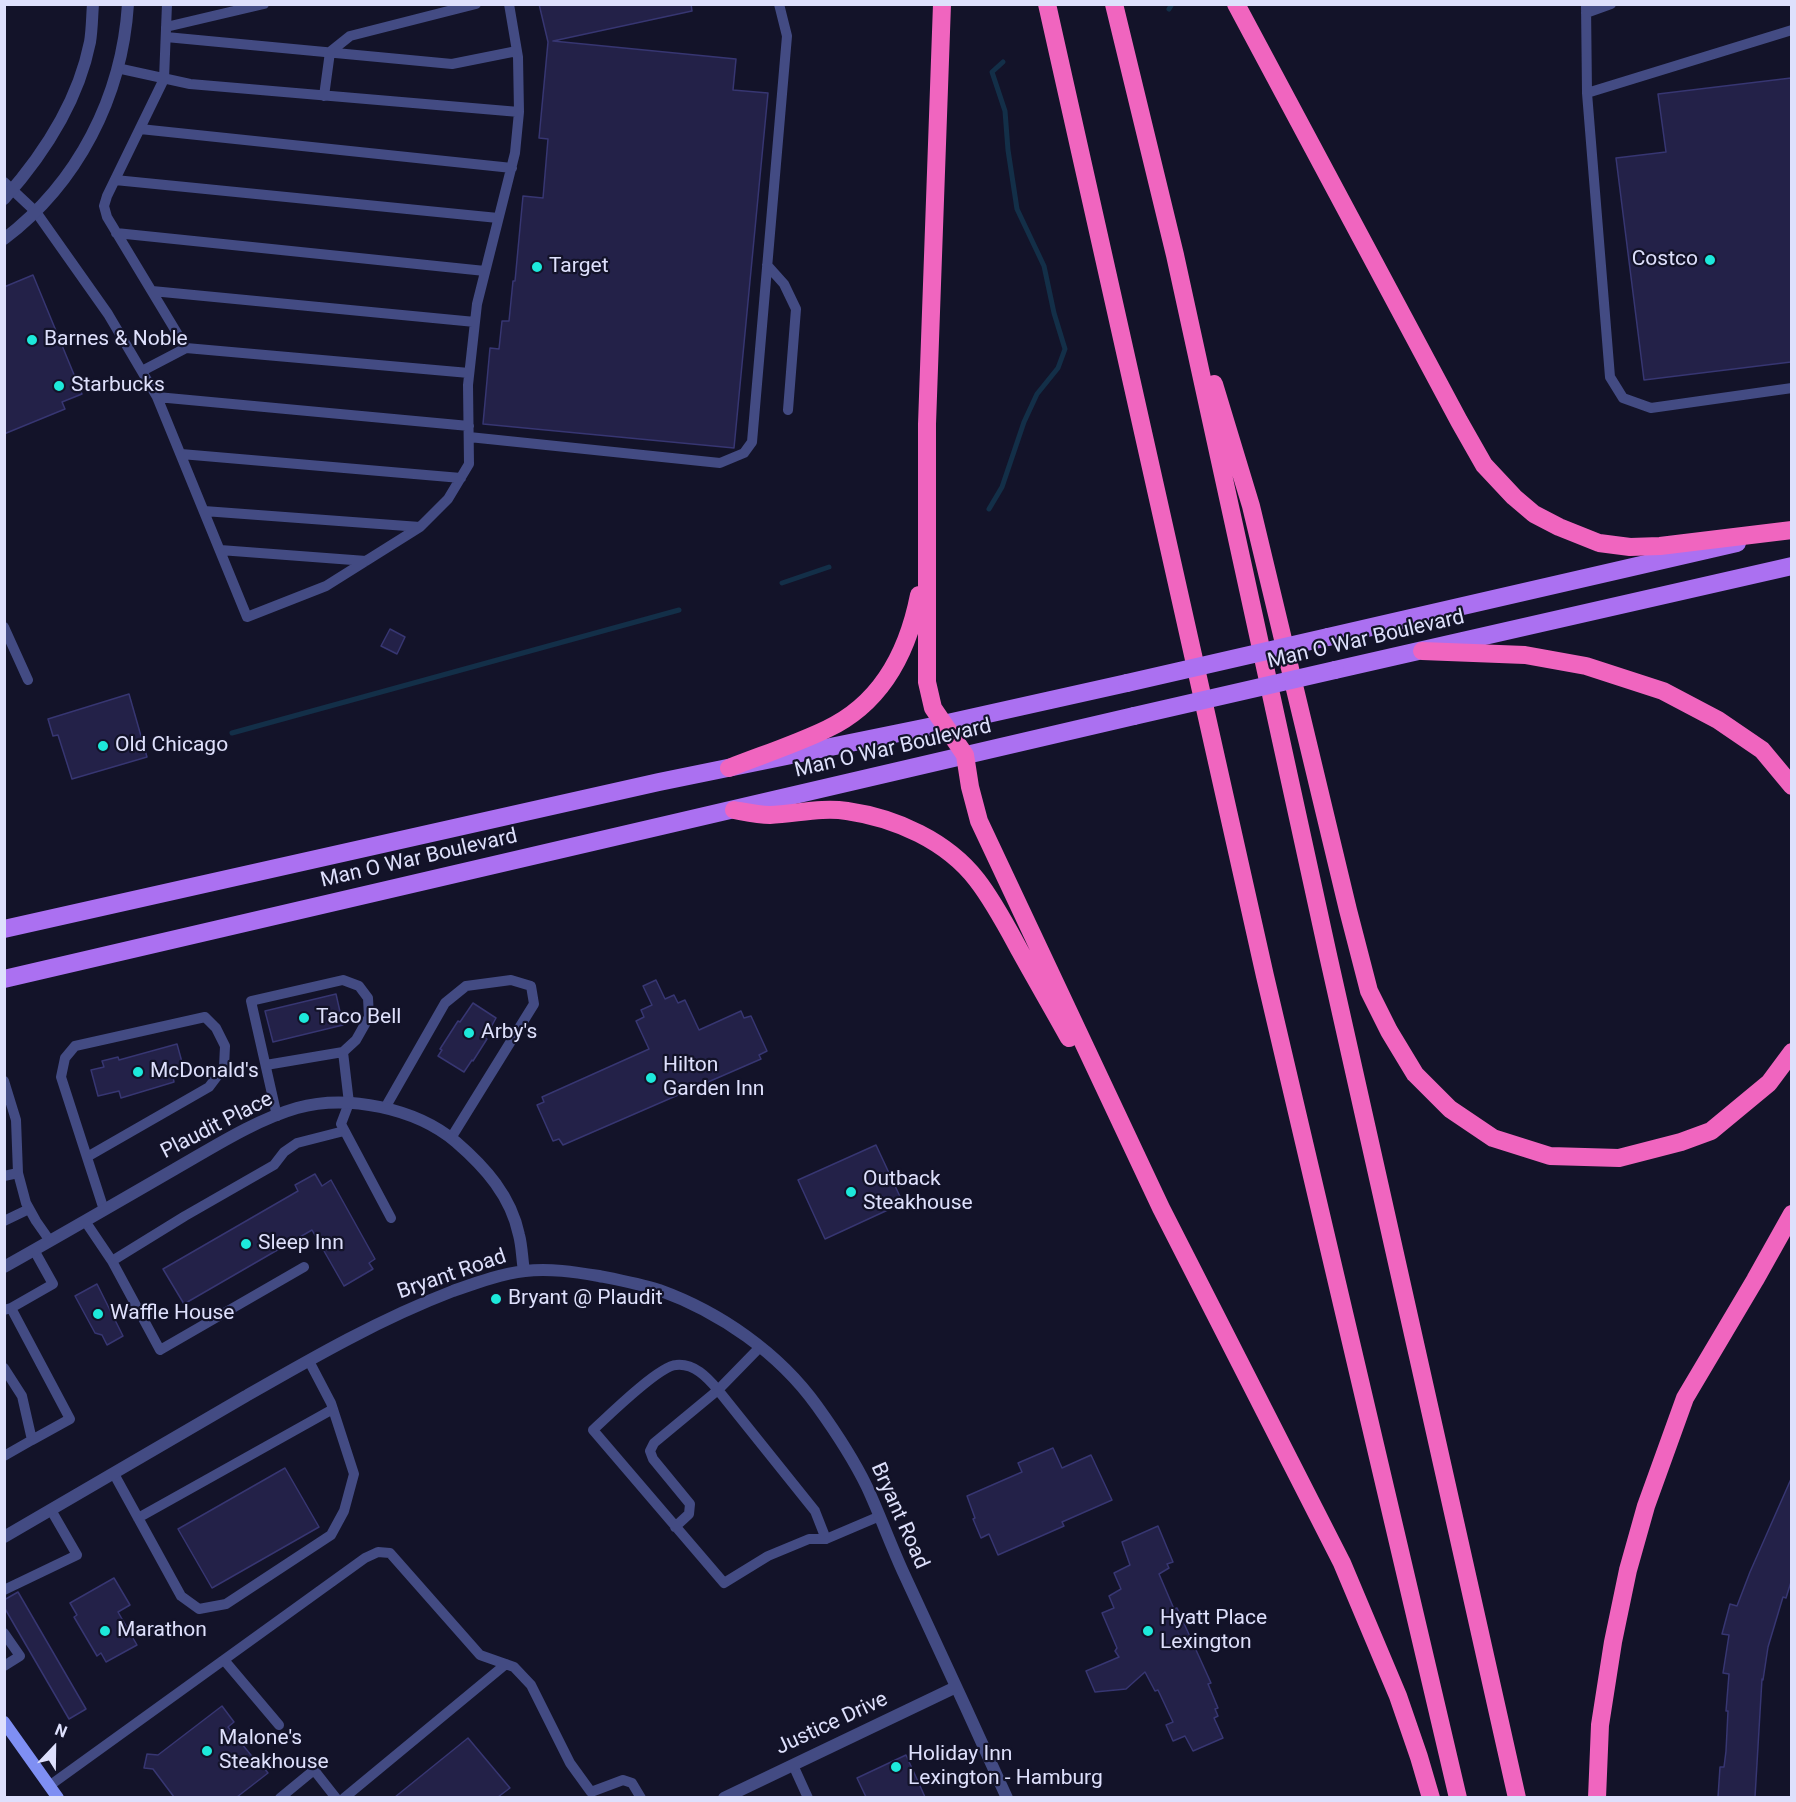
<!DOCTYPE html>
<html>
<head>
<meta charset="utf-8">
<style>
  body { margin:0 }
  #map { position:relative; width:1796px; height:1802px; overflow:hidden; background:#131329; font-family:Roboto,sans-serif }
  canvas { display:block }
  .frame { position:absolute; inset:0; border:6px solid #dee0fc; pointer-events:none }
  .north { position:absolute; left:24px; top:1718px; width:60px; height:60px; -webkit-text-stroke:4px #131329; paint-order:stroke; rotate:22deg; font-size:16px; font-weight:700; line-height:24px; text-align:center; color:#dee0fc }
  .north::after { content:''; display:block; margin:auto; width:21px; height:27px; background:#dee0fc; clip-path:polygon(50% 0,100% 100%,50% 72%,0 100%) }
</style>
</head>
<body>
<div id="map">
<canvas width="1796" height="1802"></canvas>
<div class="frame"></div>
<div class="north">N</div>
</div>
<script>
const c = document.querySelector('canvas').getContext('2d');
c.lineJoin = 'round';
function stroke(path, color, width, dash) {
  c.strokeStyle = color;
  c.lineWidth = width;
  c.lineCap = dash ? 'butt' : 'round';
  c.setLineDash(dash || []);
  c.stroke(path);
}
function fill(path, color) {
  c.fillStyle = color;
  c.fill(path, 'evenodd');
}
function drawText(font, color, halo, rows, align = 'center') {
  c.font = font + ' Roboto,sans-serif';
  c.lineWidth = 4.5;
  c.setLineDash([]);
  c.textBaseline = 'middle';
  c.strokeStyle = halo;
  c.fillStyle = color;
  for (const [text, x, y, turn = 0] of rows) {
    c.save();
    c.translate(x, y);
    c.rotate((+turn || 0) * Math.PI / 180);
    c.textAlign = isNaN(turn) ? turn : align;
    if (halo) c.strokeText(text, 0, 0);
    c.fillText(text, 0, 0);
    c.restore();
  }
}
const stream = new Path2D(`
  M1169 9 1172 4
  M989 509 1002 487 1024 422 1037 394 1058 368 1065 349 1054 313 1044 266 1017 209 1008 150 1005 111 992 72 1003 62
  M782 583 829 567
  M232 733 679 610`);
const building = new Path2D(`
  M539 4H691L692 11 553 41 736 59 733 90 768 93 734 448 483 424 490 348 499 349 502 321H509L513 281H515L523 196 543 198 548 139 539 138 548 42Z
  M1791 78V362L1644 380 1616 158 1666 152 1658 94Z
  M33 275 82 394 62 402 65 409 4 434V287Z
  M390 629 405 637 397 654 381 646Z
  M129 694 147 757 72 779 58 735 53 736 48 719Z
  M656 980 665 999 674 995 678 1003 685 1000 699 1030 741 1011 744 1018 751 1016 767 1051 759 1055 761 1059 563 1145 559 1139 553 1141 537 1105 544 1102 542 1097 649 1049 636 1021 644 1017 641 1010 652 1005 643 986Z
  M336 994 343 1025 273 1042 265 1011Z
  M473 1003 496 1018 485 1038 487 1039 473 1061 472 1060 464 1072 438 1056 442 1050 440 1049 458 1021 460 1022Z
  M177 1044 185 1073 173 1077 174 1082 121 1098 119 1091 98 1096 91 1070 104 1067 102 1061 118 1057 119 1060Z
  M876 1145 903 1203 825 1239 798 1180Z
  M315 1174 322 1186 331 1180 375 1259 369 1263 373 1269 344 1286 312 1230 184 1304 163 1269 298 1191 295 1185Z
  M97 1284 123 1336 107 1345 102 1335 95 1333 75 1296Z
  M1053 1448 1062 1468 1091 1455 1112 1500 1062 1522 1064 1526 998 1555 989 1534 981 1538 973 1519 975 1518 967 1496 1022 1472 1018 1463Z
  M285 1468 319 1527 212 1588 178 1529Z
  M1791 1479V1582L1786 1598 1783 1597 1768 1647 1763 1680 1762 1679 1755 1797H1718L1720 1767H1724L1726 1751 1728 1711H1726L1729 1674 1723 1673 1729 1635 1722 1634 1730 1604 1737 1606 1750 1572Z
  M1158 1526 1173 1562 1167 1564 1169 1568 1159 1574 1174 1609 1177 1608 1211 1683 1208 1684 1218 1708 1215 1709 1218 1716 1214 1718 1223 1738 1193 1751 1185 1736 1173 1741 1166 1725 1173 1722 1158 1690 1155 1691 1145 1672 1126 1689 1095 1692 1086 1671 1119 1657 1115 1651 1117 1648 1102 1613 1114 1608 1109 1596 1121 1589 1114 1573 1130 1565 1122 1542Z
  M114 1578 130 1605 118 1612 137 1645 106 1662 101 1653 97 1656 74 1617 77 1615 70 1603Z
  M18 1592 86 1709 69 1719 4 1607V1600Z
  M222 1706 234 1722 228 1727 255 1760 257 1759 268 1773 237 1797H174L153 1769 144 1768 147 1754 158 1755Z
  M468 1738 510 1788 498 1797H395Z
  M906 1755 925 1797H866L857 1778Z`);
const lane = new Path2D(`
  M167 4 164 79 107 196 104 206 107 217 186 348
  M1586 4 1587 93 1610 377 1623 398 1651 408 1792 388
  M1586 13 1611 4
  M166 27 264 4
  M166 37 452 64 517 51
  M117 68 190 84 519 112
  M1587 93 1792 30
  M324 96 330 52 350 36 476 4
  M140 129 512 168
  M115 180 498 218
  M4 182 36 212 108 314 157 397 247 617 326 586 420 527 448 499 469 464 468 385 477 304 515 153 519 112 518 57 509 4
  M116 233 485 271
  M767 265 784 284 796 309 788 410
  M152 291 475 322
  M142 371 186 348 469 373
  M157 397 469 426
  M469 437 720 463 744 453 752 442 787 36 779 4
  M181 454 461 478
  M204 511 420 527
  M220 550 366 561
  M4 627 28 680
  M343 1052 349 1103 341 1124 391 1218
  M266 1065 343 1052 356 1040 369 1017 368 998 359 986 343 980 251 1001 277 1116
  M4 1081 16 1120 18 1173 26 1203 36 1221 50 1241
  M385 1108 445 1003 466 986 511 980 531 986 534 1004 451 1138
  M87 1157 209 1087 224 1067 225 1046 216 1028 205 1017 75 1046 65 1058 61 1077 104 1210
  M4 1176 18 1173
  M4 1221 29 1209
  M85 1221 112 1261 185 1216 274 1165 284 1152 297 1143 344 1131
  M112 1261 160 1350 304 1267
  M11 1308 53 1284 34 1250
  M4 1310 11 1308 70 1419 32 1440
  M760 1347 718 1390C707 1377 694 1363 676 1365 659 1366 608 1416 593 1430L724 1583 768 1556 809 1539H826L880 1516
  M4 1368 22 1396 32 1440 4 1456
  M114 1474 181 1596 199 1609 226 1604 331 1535 344 1511 354 1474 331 1403 309 1361
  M138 1518 333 1409
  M675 1527 689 1514 690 1504 653 1459 650 1451 654 1443 718 1390 815 1511 826 1539
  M4 1590 77 1555 51 1510
  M4 1633 20 1656 4 1666
  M224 1660 279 1725
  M793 1765 808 1798
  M49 1786 365 1558 378 1552 390 1553 480 1655 514 1667 531 1685 570 1763 591 1792 623 1780 632 1783 641 1798
  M280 1798 314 1770 336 1798
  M344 1798 506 1664`);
const street = new Path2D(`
  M4 199C45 153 78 102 90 42 92 30 92 17 93 4
  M4 239C78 183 122 97 128 4
  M4 1267C61 1235 118 1202 175 1169 212 1148 255 1120 297 1108 347 1094 416 1108 456 1142 485 1167 511 1196 519 1235 522 1246 522 1259 524 1271
  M4 1537C85 1490 166 1443 246 1396 314 1357 380 1319 453 1291 476 1283 500 1274 525 1271 549 1268 575 1272 599 1276 619 1280 640 1284 659 1290 720 1312 779 1353 817 1406 835 1431 853 1458 867 1487 880 1515 891 1546 904 1574 939 1649 973 1723 1007 1798
  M724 1798 956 1687`);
const secondary = new Path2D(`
  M4 1722 58 1798`);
const primary = new Path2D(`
  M1328 637 1737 543
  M1335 670 1792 566
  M4 929 659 782 943 724 1127 683
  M4 979 1134 716`);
const highway = new Path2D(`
  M942 4 927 424V682L933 708 965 755 970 787 979 821 1161 1208 1342 1563 1398 1696 1419 1757 1431 1798
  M1047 4 1265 976 1458 1798
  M1114 4 1175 255 1328 955 1517 1798
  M1236 4 1459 421 1484 465 1514 497 1534 514 1559 527 1599 543 1630 547 1660 546 1792 530
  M1214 384 1251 506 1348 910 1369 991 1389 1031 1415 1074 1450 1109 1493 1138 1550 1156 1619 1158 1681 1142 1711 1131 1769 1083 1792 1052
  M1422 651 1525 655 1586 666 1663 691 1718 720 1762 750 1792 786
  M729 768C762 755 796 744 827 729 882 703 908 651 919 595
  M734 810C745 812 758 815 770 815 796 814 821 807 847 811 896 818 947 841 977 880 994 902 1007 927 1020 951 1036 980 1053 1009 1069 1038
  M1597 1798 1600 1725 1613 1642 1628 1570 1646 1506 1685 1398 1755 1280 1792 1214`);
const primaryBridge = new Path2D(`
  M1127 683 1328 637
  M1134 716 1335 670`);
const markers = [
  [1710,260,6,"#1de9db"],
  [537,267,6,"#1de9db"],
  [32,340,6,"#1de9db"],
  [59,386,6,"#1de9db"],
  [103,746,6,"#1de9db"],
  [304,1018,6,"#1de9db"],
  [469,1033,6,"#1de9db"],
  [138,1072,6,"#1de9db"],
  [651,1078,6,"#1de9db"],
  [851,1192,6,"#1de9db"],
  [246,1244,6,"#1de9db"],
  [496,1299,6,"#1de9db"],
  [98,1314,6,"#1de9db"],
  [105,1631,6,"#1de9db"],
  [1148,1631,6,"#1de9db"],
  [207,1751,6,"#1de9db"],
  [896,1767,6,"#1de9db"]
];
const poiNames = [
  ["Costco",1698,260,"right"],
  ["Target",549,267],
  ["Barnes & Noble",44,340],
  ["Starbucks",71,386],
  ["Old Chicago",115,746],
  ["Taco Bell",316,1018],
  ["Arby's",481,1033],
  ["Hilton",663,1066],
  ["Garden Inn",663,1090],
  ["McDonald's",150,1072],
  ["Outback",863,1180],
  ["Steakhouse",863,1204],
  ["Sleep Inn",258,1244],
  ["Bryant @ Plaudit",508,1299],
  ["Waffle House",110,1314],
  ["Hyatt Place",1160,1619],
  ["Lexington",1160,1643],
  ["Marathon",117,1631],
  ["Malone's",219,1739],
  ["Steakhouse",219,1763],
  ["Holiday Inn",908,1755],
  ["Lexington - Hamburg",908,1779]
];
const streetNames = [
  ["Man O War Boulevard",1366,640,-13],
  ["Man O War Boulevard",893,749,-13],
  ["Man O War Boulevard",419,859,-13],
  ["Plaudit Place",217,1126,-27],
  ["Bryant Road",452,1275,-19],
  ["Bryant Road",899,1516,66],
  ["Justice Drive",832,1724,-25]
];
stroke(stream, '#132f48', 5);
fill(building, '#232148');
stroke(building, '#373672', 1.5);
stroke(lane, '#434b83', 10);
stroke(street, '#434b83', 12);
stroke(secondary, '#7f8ff3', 12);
stroke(primary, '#ab70f1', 18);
stroke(highway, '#f065bf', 18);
stroke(primaryBridge, '#ab70f1', 18);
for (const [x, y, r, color] of markers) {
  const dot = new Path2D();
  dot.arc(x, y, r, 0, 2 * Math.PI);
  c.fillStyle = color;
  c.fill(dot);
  stroke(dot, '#131329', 2);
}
drawText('21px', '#dee0fc', '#131329', poiNames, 'left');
drawText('21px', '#dee0fc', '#131329', streetNames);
</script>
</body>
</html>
